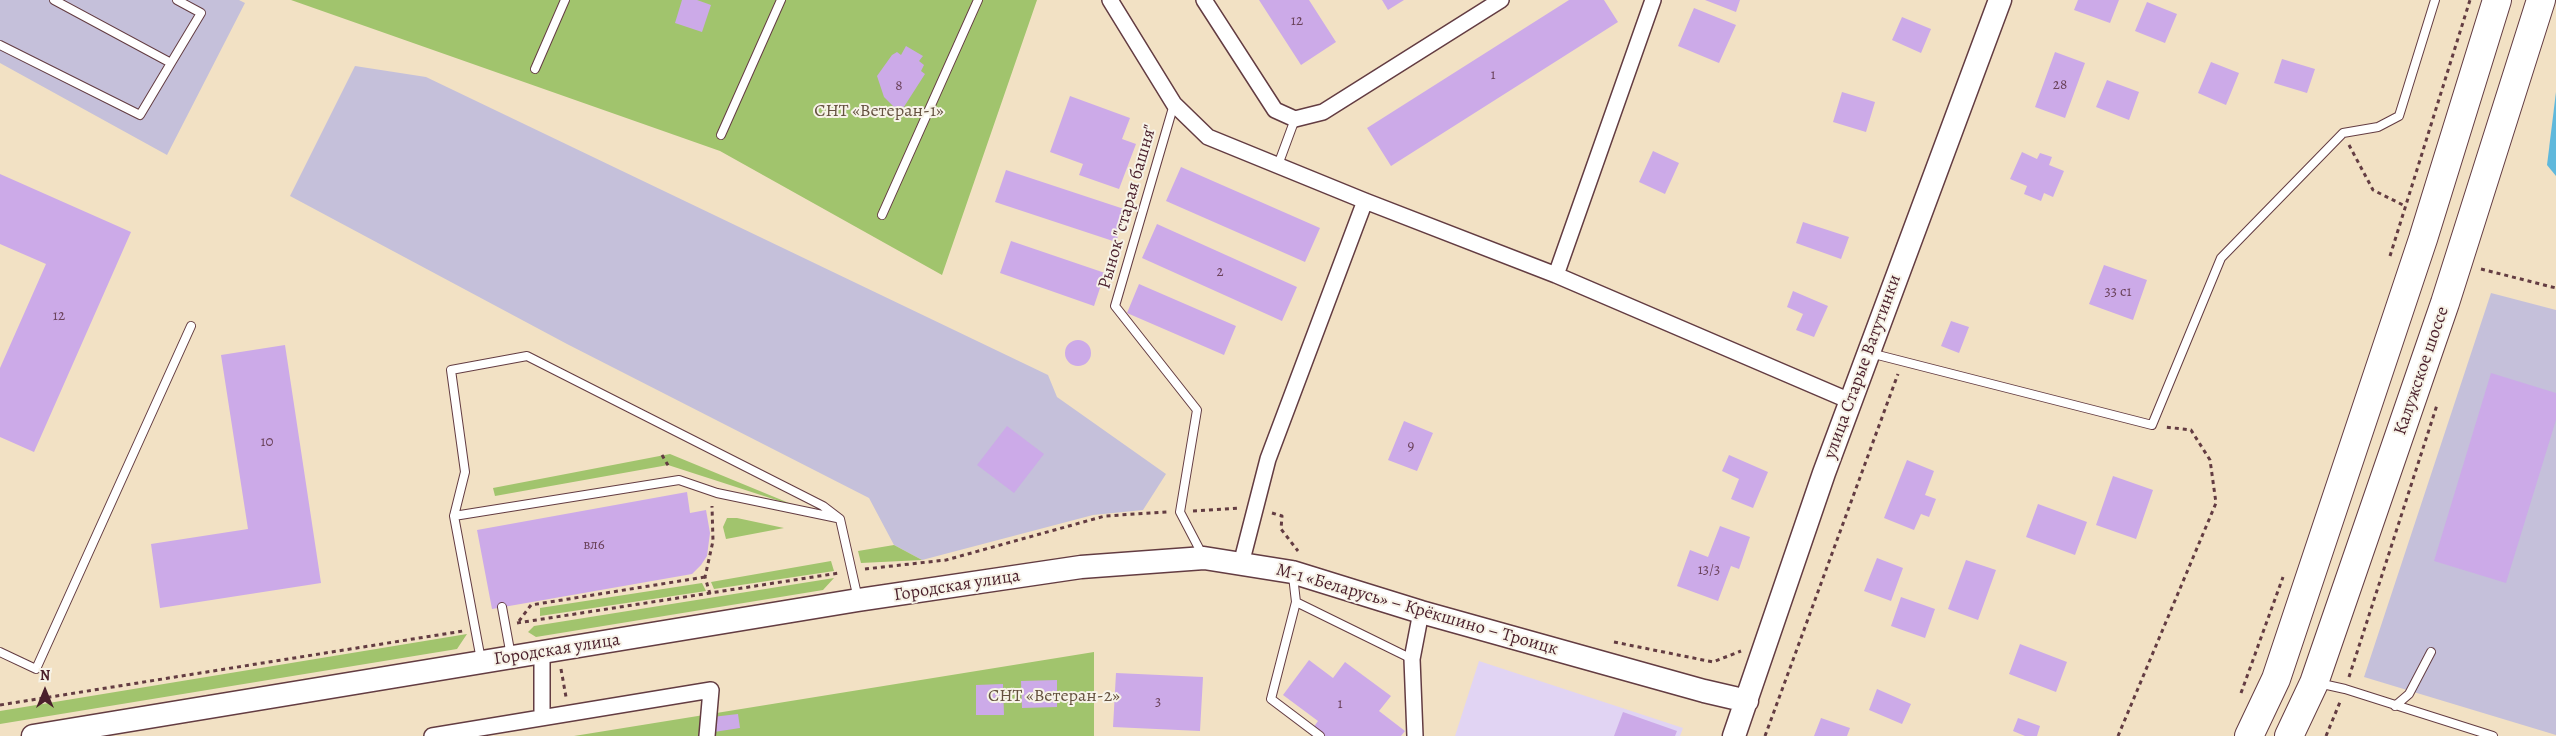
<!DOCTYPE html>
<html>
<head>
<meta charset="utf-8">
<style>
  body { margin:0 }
  #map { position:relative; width:2556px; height:736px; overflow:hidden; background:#f2e1c4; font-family:Alegreya,serif }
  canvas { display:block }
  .north { position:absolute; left:20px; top:666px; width:50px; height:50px; -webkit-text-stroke:4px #f7f3e8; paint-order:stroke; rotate:0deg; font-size:14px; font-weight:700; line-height:20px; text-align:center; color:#4a1f2b }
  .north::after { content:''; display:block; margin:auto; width:18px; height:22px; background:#4a1f2b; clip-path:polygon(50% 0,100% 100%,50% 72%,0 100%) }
</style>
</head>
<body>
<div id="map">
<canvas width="2556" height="736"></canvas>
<div class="north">N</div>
</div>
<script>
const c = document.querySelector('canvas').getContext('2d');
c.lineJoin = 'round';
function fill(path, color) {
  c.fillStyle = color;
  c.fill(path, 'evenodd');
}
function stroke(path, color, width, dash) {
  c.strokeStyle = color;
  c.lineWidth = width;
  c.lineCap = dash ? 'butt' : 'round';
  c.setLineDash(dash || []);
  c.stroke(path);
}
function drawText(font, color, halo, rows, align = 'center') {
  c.font = font + ' Alegreya,serif';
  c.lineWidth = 4;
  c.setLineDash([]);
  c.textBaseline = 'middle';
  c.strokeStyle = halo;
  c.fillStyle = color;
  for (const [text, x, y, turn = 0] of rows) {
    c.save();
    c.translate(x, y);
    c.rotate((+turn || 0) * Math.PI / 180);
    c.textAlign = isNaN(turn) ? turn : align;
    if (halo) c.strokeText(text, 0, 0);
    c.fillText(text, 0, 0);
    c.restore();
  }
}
const built = new Path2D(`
  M1479 661 1683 728 1680 736H1455Z`);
const industrial = new Path2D(`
  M0 0H239L245 3 167 155 0 63Z
  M355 66 426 77 1048 375 1057 397 1166 474 1143 510 1093 515 922 560 894 545 869 498 567 344 290 196Z
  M2491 293 2556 310V735L2364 677Z`);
const green = new Path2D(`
  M291 0H1037L942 275 720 151Z
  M670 454 801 508 668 465 495 496 493 488Z
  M727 518H737L784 528 726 539 723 527Z
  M894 545 922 560 861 563 858 551Z
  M831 561 834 571 714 589 711 582Z
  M834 578 823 590 536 637 528 632 534 626Z
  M702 583 706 591 540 616V608Z
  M467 634 457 649 0 724V711Z
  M1094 652V736H574Z`);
const water = new Path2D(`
  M2556 92V176L2547 165Z`);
const building = new Path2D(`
  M682 0H697L711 5 702 32 675 23Z
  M1259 0H1309L1336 42 1301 65Z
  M1382 0H1404L1388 10Z
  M1569 0H1604L1618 22 1391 166 1367 128Z
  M1705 0H1740L1736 12Z
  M2078 0H2119L2110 23 2074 10Z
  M2147 2 2177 14 2165 43 2135 31Z
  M1694 8 1736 25 1719 63 1678 46Z
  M1902 17 1931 29 1921 53 1892 40Z
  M906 46 923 56 919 61 924 65 921 71 925 74 900 113 884 97 877 76 892 55 897 52 901 55Z
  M2055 52 2085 63 2065 118 2035 107Z
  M2282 59 2315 69 2307 93 2274 83Z
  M2211 62 2239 73 2226 105 2198 93Z
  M2107 80 2139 92 2129 120 2096 107Z
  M1842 92 1875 102 1866 132 1833 122Z
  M1070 96 1130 118 1122 139 1136 144 1119 189 1079 175 1083 164 1050 152Z
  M1653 151 1679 163 1665 194 1639 182Z
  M2022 152 2037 159 2040 153 2052 157 2049 165 2064 171 2053 197 2044 193 2041 201 2024 194 2027 186 2010 179Z
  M1181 167 1320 228 1305 262 1166 201Z
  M1006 170 1127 210 1116 242 995 202Z
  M0 174 131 232 34 452 0 437V368L46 264 0 244Z
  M1803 222 1849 237 1841 259 1796 243Z
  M1157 224 1297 287 1282 321 1142 258Z
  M1011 241 1105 273 1094 306 1000 273Z
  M2104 265 2147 280 2133 320 2089 304Z
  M1139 284 1236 326 1224 355 1127 313Z
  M1793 291 1828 306 1814 337 1796 330 1803 314 1787 307Z
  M1951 321 1969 327 1959 353 1941 346Z
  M1065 353a13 13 0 1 1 26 0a13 13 0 1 1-26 0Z
  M285 345 321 583 160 608 151 544 248 529 221 355Z
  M2491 373 2556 393V420L2506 583 2434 561Z
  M1404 421 1433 433 1417 471 1388 460Z
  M1007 426 1044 454 1014 493 977 465Z
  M1729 455 1768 472 1753 508 1731 499 1739 479 1722 471Z
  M1907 460 1934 471 1925 495 1936 499 1929 517 1921 514 1914 530 1884 518Z
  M2113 476 2153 490 2136 539 2096 525Z
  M687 492 690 513 706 510 710 533 707 556 701 565 692 574 492 609 477 530Z
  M2038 504 2087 522 2075 555 2026 537Z
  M1720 526 1750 537 1739 569 1731 566 1718 601 1677 586 1690 550 1708 557Z
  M1877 558 1903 568 1891 601 1864 591Z
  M1966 560 1996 570 1978 620 1948 609Z
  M1901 597 1935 609 1925 638 1891 626Z
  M2020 644 2067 662 2056 692 2009 674Z
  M1309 660 1333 678 1345 662 1391 696 1379 711 1405 731 1401 736H1324L1313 728 1318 721 1283 695Z
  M1116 673 1203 677 1200 731 1113 727Z
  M1057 680V707L1022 708 1021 681Z
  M1003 684 1004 715H976V685Z
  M1877 689 1911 704 1902 724 1869 710Z
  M1623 712 1677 731 1675 736H1614Z
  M738 714 740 728 714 732 712 717Z
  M1821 718 1850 728 1847 736H1814Z
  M2018 718 2040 726 2037 736H2025L2013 731Z`);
const path = new Path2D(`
  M2349 145 2373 190 2405 206
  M2390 256 2470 0
  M2481 269 2556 288
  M662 455 669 467
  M1193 511 1239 508
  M1272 513 1282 516 1281 529 1298 551
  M865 569 946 560 1105 516 1167 512
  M710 594 705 577 713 541 712 506
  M519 621 531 605 705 577
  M517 623 839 573
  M1614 642 1713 662 1741 651
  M561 669 566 697
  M2349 677 2437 405
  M2241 693 2283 577
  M0 705 463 631
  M1765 736 1898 374
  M2118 736 2216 503 2210 460 2191 430 2165 427
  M2326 736 2340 702`);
const lane = new Path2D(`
  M0 45 140 115 171 63 54 0
  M171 63 201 13 177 0
  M535 69 565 0
  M1174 104 1115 306 1197 410 1180 512 1203 556
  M721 135 781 0
  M1278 165 1295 119
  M882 215 978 0
  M1870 353 2152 425 2221 258 2343 133 2378 127 2399 116 2435 0
  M454 516 679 480 717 493 837 518
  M1293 576 1296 602 1271 699 1320 736
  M1296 602 1412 659
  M502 607 511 656
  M0 652 36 669 191 326
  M481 660 454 516 465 472 451 370 527 356 823 506 840 519 858 599
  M2318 683 2345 689 2493 736
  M2395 706 2409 694 2431 652`);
const street = new Path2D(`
  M1110 0 1174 104 1208 137 1365 201 1556 275 1850 401
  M1204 0 1275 110 1295 119 1323 112 1501 0
  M1556 275 1653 0
  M1241 564 1268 459 1365 201
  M542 652V718
  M432 736 711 690 707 736
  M1415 736 1412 659 1421 612`);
const secondary = new Path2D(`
  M33 736 858 600 1081 567 1204 558 1292 572 1421 612 1704 691 1747 701
  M1734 736 1824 473 2000 0`);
const highway = new Path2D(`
  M2249 736 2276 679 2423 239 2497 0
  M2289 736 2314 683 2445 303 2541 0`);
const numberNames = [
  ["12",1297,21],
  ["1",1493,75],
  ["28",2060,85],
  ["8",899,86],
  ["2",1220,272],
  ["33 с1",2118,292],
  ["12",59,316],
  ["10",267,442],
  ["9",1411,446],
  ["вл6",594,545],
  ["13/3",1709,570],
  ["3",1158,702],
  ["1",1340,704]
];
const parkNames = [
  ["СНТ «Ветеран-1»",879,112],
  ["СНТ «Ветеран-2»",1054,697]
];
const streetNames = [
  ["Рынок \"старая башня\"",1128,207,-74],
  ["улица Старые Ватутинки",1863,367,-70],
  ["Калужское шоссе",2422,371,-71],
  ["Городская улица",957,586,-9],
  ["М-1 «Беларусь» – Крёкшино – Троицк",1417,610,16],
  ["Городская улица",557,650,-9]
];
fill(built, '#e1d4f3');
fill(industrial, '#c5c0da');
fill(green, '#a1c46d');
fill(water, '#5fb8dc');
fill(building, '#ccaae8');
stroke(lane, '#633c42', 10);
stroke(street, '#633c42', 18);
stroke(secondary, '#633c42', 25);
stroke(highway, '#633c42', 30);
stroke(path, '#633c42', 3, [4, 4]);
stroke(lane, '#fff', 8);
stroke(street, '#fff', 15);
stroke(secondary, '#fff', 22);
stroke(highway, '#fff', 28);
drawText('15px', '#6a425a', null, numberNames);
drawText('18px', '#64513f', '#f7f3e8', parkNames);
drawText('18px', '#4a1f2b', '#f7f3e8', streetNames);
</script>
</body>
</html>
